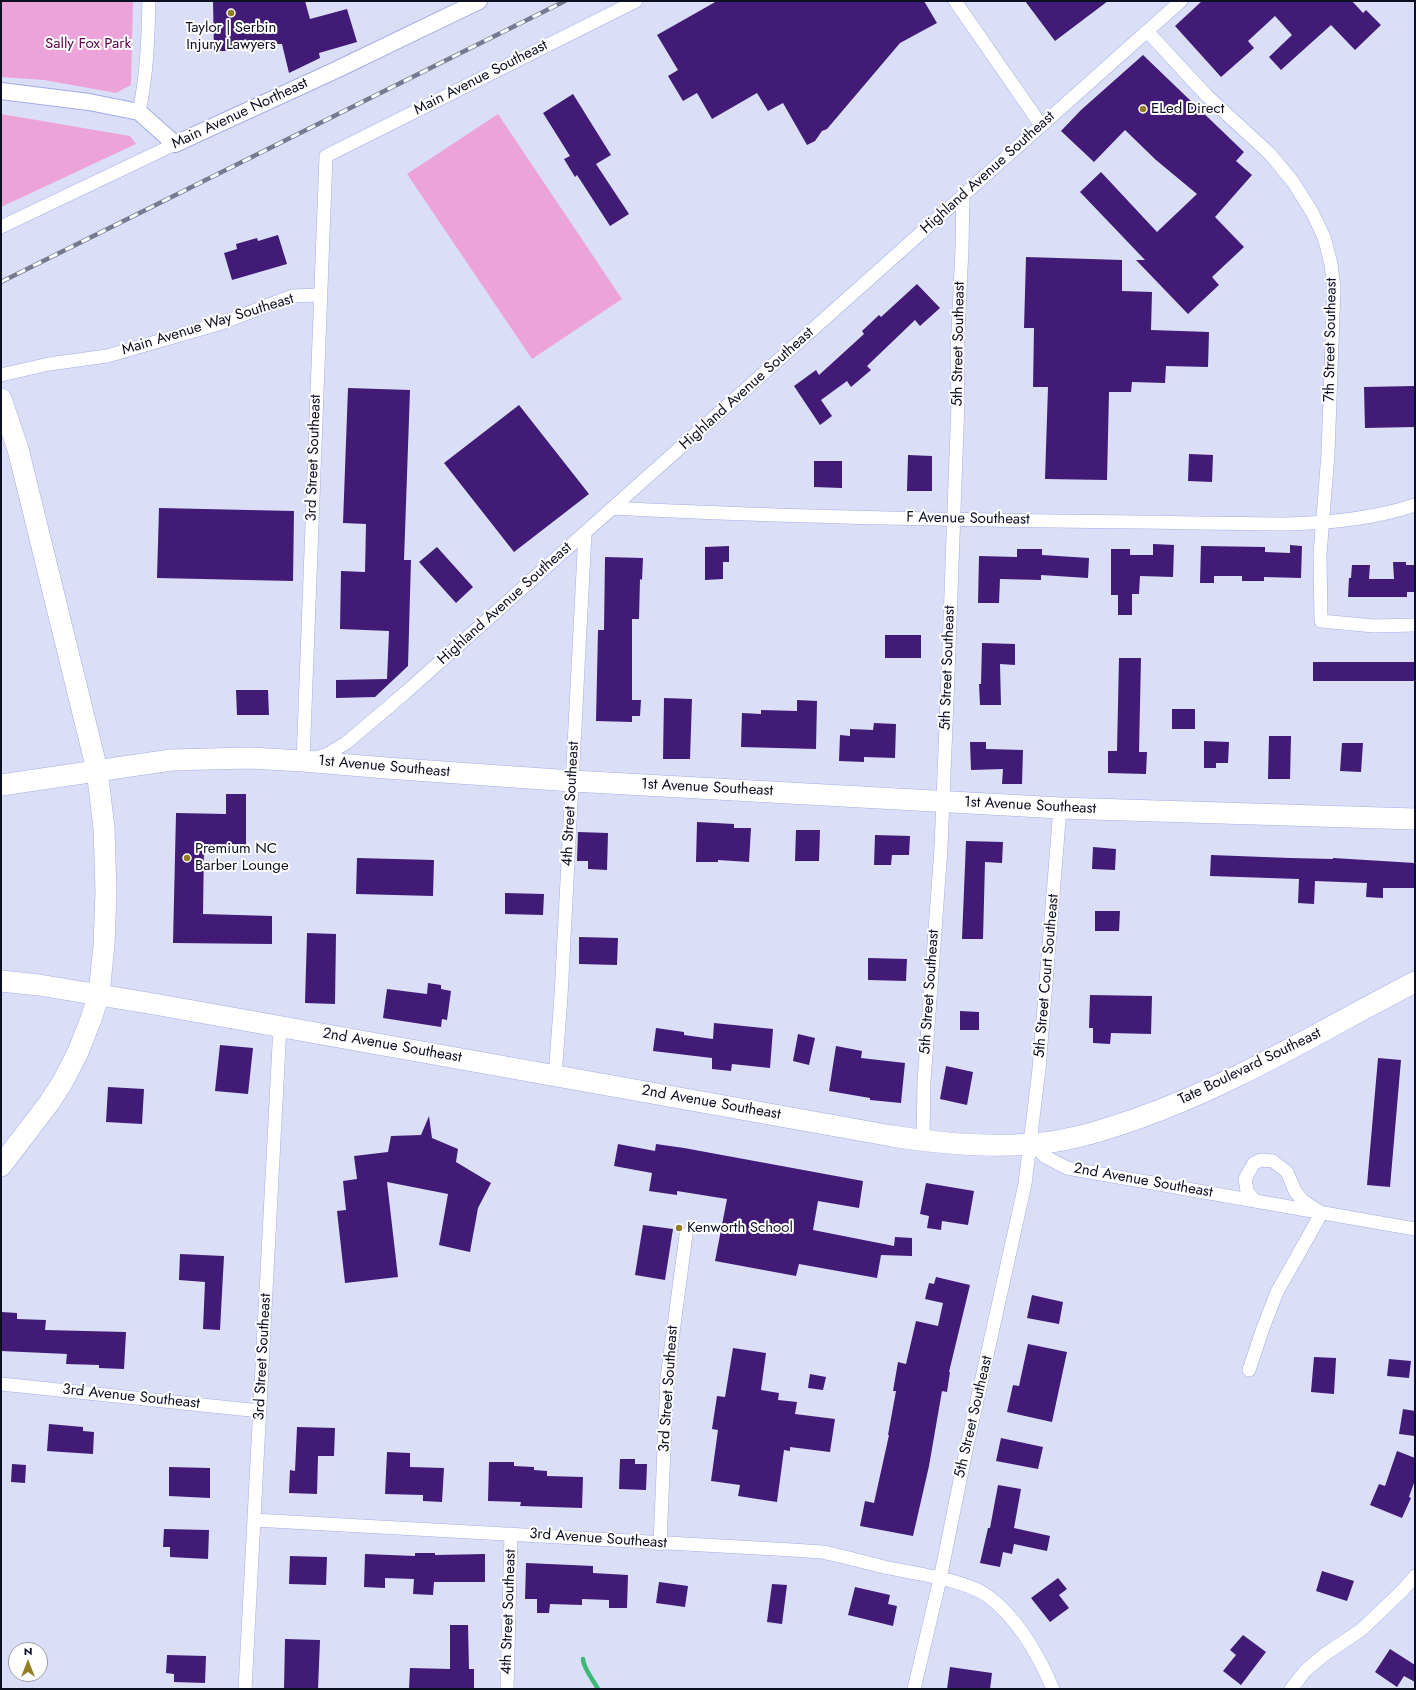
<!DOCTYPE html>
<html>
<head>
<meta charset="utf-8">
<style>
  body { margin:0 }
  #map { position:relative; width:1416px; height:1690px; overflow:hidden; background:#dadff7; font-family:Jost,sans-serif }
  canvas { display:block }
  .frame { position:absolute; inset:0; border:2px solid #0c0e22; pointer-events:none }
  .north { position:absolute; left:8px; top:1642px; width:40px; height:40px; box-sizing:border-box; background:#fff; border:1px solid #9e9fa7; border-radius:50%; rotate:0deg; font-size:11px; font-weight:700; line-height:16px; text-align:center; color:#0c0e22 }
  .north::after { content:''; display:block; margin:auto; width:14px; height:18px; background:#917e25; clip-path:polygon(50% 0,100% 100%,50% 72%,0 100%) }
</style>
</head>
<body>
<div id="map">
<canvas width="1416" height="1690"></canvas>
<div class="frame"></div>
<div class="north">N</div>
</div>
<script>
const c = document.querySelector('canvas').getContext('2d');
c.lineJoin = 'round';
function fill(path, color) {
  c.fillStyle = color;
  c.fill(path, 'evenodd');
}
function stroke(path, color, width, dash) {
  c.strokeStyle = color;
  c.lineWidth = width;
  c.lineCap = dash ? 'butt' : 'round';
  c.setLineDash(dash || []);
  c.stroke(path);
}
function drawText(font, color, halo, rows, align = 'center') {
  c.font = font + ' Jost,sans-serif';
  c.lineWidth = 4;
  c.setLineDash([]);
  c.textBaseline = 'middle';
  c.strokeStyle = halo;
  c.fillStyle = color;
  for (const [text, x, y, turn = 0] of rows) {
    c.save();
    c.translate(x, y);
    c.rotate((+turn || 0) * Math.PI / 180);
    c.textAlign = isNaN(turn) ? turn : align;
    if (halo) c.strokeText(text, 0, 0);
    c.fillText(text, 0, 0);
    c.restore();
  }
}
const green = new Path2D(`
  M1 1H133L131 85 116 93 44 80 1 77Z
  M1 114 130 136 136 144 1 207Z
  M498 114 622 299 532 359 407 174Z`);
const stream = new Path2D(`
  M583 1659C583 1668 594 1681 598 1689`);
const building = new Path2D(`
  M213 1H305L310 19 347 9 357 42 319 53 320 58 289 73 282 44H239V51H214Z
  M717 1H924L937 23 900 43 827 129 822 131 815 141 807 145 783 103 768 111 757 93 712 119 697 93 683 101 668 76 678 70 657 35Z
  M1025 1H1108L1055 41Z
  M1202 1H1352L1363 13 1366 10 1381 25 1355 50 1331 25 1281 70 1269 57 1292 35 1275 16 1248 41 1254 48 1221 77 1175 26Z
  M1143 55 1244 152 1236 161 1252 175 1215 217 1244 247 1212 277 1219 285 1188 314 1136 260H1145L1080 192 1101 172 1157 232 1197 194 1156 160 1125 130 1094 162 1061 131 1081 110Z
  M573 94 611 155 596 164 629 214 610 226 577 175 575 177 564 159 570 156 543 113Z
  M278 235 287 264 232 280 224 253 237 249 236 244 257 238 258 241Z
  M1026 257 1122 260V291L1152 292 1151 330 1209 332 1208 367 1166 366 1165 383 1132 382 1131 392H1109L1107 480 1045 479 1048 387H1033L1034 328H1024Z
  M917 284 940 308 920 326 915 320 867 366 871 370 851 387 847 381 821 400 832 416 820 425 794 386 816 370 819 375 864 334 862 331 879 315 881 317Z
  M1415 386V427L1365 428 1364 387Z
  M348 388 410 390 404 560H411L408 666 375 697 336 698V680L387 679 389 631 340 629 341 571 365 572 366 524 343 523Z
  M519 405 589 494 514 552 444 463Z
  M1189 454 1213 455 1212 482 1188 481Z
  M908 455 932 456V491H907Z
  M814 461H842V488L814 487Z
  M159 508 294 511 293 581 157 578Z
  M1153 544 1174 545 1173 577 1140 576 1139 594H1132V615H1118V595H1111V549H1130V555H1153Z
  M1290 545 1302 546 1301 578 1264 577V581H1242V576H1214V583H1200L1201 546 1265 547V552L1290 553Z
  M729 546V562H723V579L705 580V547Z
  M437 547 473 587 456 603 419 562Z
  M1017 549H1042V555L1089 558 1088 578 1041 575V580L1000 579 999 603H978L979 556 1017 557Z
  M605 557 643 558 642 580 640 579 639 619H632V700H641L640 716H632V722L596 721 598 630H604Z
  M1393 562H1406V565H1415V592H1407V597H1348L1349 578H1351L1352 565H1370L1369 579H1394Z
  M885 635H921V658H885Z
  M982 643 1015 644V665L1000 664 1001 705H980L979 684H981Z
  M1119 658H1141L1139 752H1147L1146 774 1108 773V751H1117Z
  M1313 662H1415V681H1313Z
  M236 690H268L269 715H237Z
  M664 698 692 699 690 759H663Z
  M797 700 817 701 816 749 741 747 742 713 761 714V710L797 711Z
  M1172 709H1195V729H1172Z
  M874 723 896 724 895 758 864 757V762L839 761 840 735 850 736V729L873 730Z
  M1269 736H1291L1290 779H1268Z
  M1204 741 1229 742 1228 763H1216V768H1204Z
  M970 742H986V749L1023 750 1022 784H1002L1003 769 971 770Z
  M1342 743H1363L1361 772 1340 771Z
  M226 794H246V847L204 846 203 914 272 916V944L173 943 176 813 226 814Z
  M697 822 734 824V828H751L749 862 718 860V862H696Z
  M796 830H820L819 861H795Z
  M578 832 608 833 607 870 588 869V861H577Z
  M875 835 910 836 909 855H892L891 865H874Z
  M966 841 1003 842 1002 863 985 862 983 939H962Z
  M1093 847 1116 849 1115 870 1092 869Z
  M1211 855 1290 858 1333 859V858L1415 863V888H1383V898L1366 897 1367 883 1315 881 1314 904 1298 903 1299 879 1210 876Z
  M357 858 434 860 433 896 356 894Z
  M505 893 544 894 543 915 505 914Z
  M1095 911H1120L1119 931H1095Z
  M307 933 336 934 335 1004 305 1003Z
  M579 937 618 938 617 965 579 964Z
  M868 958 907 959 906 981 868 980Z
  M428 983 441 985V989L451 991 447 1020 442 1019 441 1027 383 1018 387 989 427 994Z
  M1090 995 1152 996 1151 1034 1111 1033 1110 1044 1093 1043V1028H1089Z
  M960 1011 979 1012V1030H960Z
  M714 1023 773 1029 770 1068 732 1064 731 1071 712 1069V1058L653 1051 656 1028 684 1032V1035L713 1039Z
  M798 1034 815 1038 809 1065 793 1061Z
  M220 1045 253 1048 248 1094 215 1091Z
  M836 1046 862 1051 861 1058 905 1063 901 1103 870 1100V1098L829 1091Z
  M1378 1058 1401 1060 1390 1187 1367 1185Z
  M946 1066 973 1072 967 1105 940 1099Z
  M108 1087 144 1089 142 1124 106 1122Z
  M429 1116 432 1138 458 1149 456 1162 491 1183 478 1208 470 1252 439 1245 448 1194 387 1182 398 1277 345 1283 337 1211 346 1210 343 1181 357 1179 354 1156 388 1152 391 1136 421 1135Z
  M618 1144 655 1151 656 1144 684 1148 863 1181 859 1208 818 1201 813 1230 894 1246 895 1237 912 1238V1256L881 1255 877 1278 799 1264 796 1276 715 1261 727 1199 677 1191V1195L649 1191 652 1173 614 1166Z
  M926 1183 974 1191 968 1225 942 1221 941 1230 927 1228 929 1216 920 1214Z
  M643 1225 673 1229 665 1280 635 1275Z
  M180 1254 224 1256 220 1330 203 1329 205 1282 179 1280Z
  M936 1277 970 1285 949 1372H950L947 1392 942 1391 929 1466 913 1536 860 1526 865 1501 874 1503 889 1435H888L896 1391H893L898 1362 906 1364 916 1321 938 1326 943 1303 925 1299 929 1283 934 1284Z
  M1032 1295 1063 1302 1059 1324 1027 1318Z
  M2 1312 17 1313V1319L46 1320 45 1330 126 1332 124 1369 99 1368V1365L66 1364 67 1354 1 1351Z
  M1028 1344 1067 1352 1052 1422 1007 1412 1013 1385 1019 1386Z
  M733 1348 766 1353 761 1390 779 1393 778 1400 797 1402 795 1414 835 1419 830 1452 790 1447V1451L784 1450 777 1502 738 1496 740 1485 711 1481 718 1430 712 1429 717 1396 725 1397Z
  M1314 1357 1336 1358 1334 1394 1311 1392Z
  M1389 1359 1411 1361 1409 1378 1387 1376Z
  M810 1374 826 1377 823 1390 808 1388Z
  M1403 1409 1415 1411V1436L1399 1434Z
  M49 1424 83 1427V1431L94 1432 93 1454 47 1451Z
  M297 1427 335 1428 334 1456H318L317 1494 289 1493 290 1470 295 1471Z
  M1001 1438 1043 1447 1038 1469 996 1461Z
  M1397 1451 1415 1458V1480L1409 1497 1411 1498 1402 1518 1370 1505 1379 1484 1385 1486Z
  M387 1452 410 1453V1467L444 1468 442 1502 423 1501V1495L385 1494Z
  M620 1459H635V1464H647L646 1490 619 1489Z
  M489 1462H514V1466L534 1467V1470L547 1471V1476L583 1477 582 1508 520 1506 521 1502 488 1501Z
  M12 1464 26 1465 25 1483 11 1482Z
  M169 1467 210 1468V1498L169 1496Z
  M998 1485 1021 1489 1014 1528 1050 1536 1047 1551 1014 1544 1012 1554 1003 1552 1000 1567 980 1563 988 1528H990Z
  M164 1529 209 1530 208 1559 170 1557V1547H163Z
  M415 1553H435V1555L485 1554V1582H434L433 1595 413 1594 414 1579 385 1578V1588L364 1587 365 1554 415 1556Z
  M290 1556 327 1557 326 1585 289 1584Z
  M526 1563 593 1566V1573L628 1575 627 1608H609V1600L582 1599V1605L550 1604 549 1613H537V1599H525Z
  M1322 1571 1354 1581 1347 1601 1316 1591Z
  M1058 1578 1067 1589 1059 1595 1069 1608 1050 1622 1031 1598Z
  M659 1582 688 1586 685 1607 656 1603Z
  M772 1584 787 1585 782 1624 767 1622Z
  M855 1587 890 1595 888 1604 897 1606 893 1626 848 1615Z
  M450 1625H468L469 1669H474V1689H409L410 1668 450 1669Z
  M1243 1635 1266 1652 1241 1685 1223 1671 1236 1655 1230 1650Z
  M285 1639 320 1640 318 1689H284Z
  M1390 1649 1415 1665V1682L1404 1676 1397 1687 1375 1672Z
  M167 1655 206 1656 205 1683 174 1682V1674L166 1673Z
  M950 1667 992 1673 990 1689H947Z`);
const minor = new Path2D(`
  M636 1 326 156 303 761 326 755 346 743 405 693 1181 1
  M955 1 1041 125
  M1147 31 1207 96 1270 154 1293 182 1312 212 1324 237 1331 264 1334 288 1328 454 1320 554 1321 621 1374 626 1415 625
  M139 112C147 75 148 39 149 1
  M1 227 175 144
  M1 375 49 364 107 356 222 323 292 296 320 295
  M613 508C837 520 1062 521 1287 524 1331 523 1373 519 1415 505
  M555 1076 561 996 585 533
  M923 1140 924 1081 941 848 948 675 958 401 957 353 962 249 963 195
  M1031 1144 1046 1157 1067 1168 1415 1229
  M1255 1201 1247 1191 1245 1179 1254 1163 1261 1160 1273 1161 1287 1172 1295 1191 1303 1201 1317 1210
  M1249 1370 1263 1328 1277 1292 1321 1214
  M1 1384 260 1411
  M254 1520C444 1529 633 1540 822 1552 843 1556 863 1562 884 1567 912 1573 968 1580 989 1597 1018 1619 1039 1656 1053 1689
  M660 1544 667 1378 686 1235
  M245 1689 280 1026
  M507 1689 511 1534
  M914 1689 940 1579 968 1441 1025 1184 1039 1069 1060 808
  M1291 1689 1305 1671 1324 1655 1361 1630 1403 1590 1415 1576`);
const tertiary = new Path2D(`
  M1 91 89 102 139 112 175 144 336 70 479 1`);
const primary = new Path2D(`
  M1 399 18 449 97 770 104 828 106 892 104 945 99 994 91 1019 78 1052 62 1083 49 1103 1 1166
  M1 785 171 760 250 758 303 761 386 768 572 781 1060 808 1415 819
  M1 981 39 985 154 1004 892 1136C937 1143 984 1148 1030 1144 1067 1142 1101 1131 1136 1119 1234 1085 1323 1029 1415 982`);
const rail = new Path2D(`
  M1 282 565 1`);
const markers = [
  [231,13,4,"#917e25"],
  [1143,109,4,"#917e25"],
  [187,858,4,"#917e25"],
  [679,1228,4,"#917e25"]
];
const poiNames = [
  ["Taylor | Serbin",231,28,"center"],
  ["Injury Lawyers",231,45,"center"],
  ["ELed Direct",1151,109],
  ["Premium NC",195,849],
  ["Barber Lounge",195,866],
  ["Kenworth School",687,1228]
];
const parkNames = [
  ["Sally Fox Park",88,44]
];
const streetNames = [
  ["Main Avenue Southeast",481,78,-27],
  ["Main Avenue Northeast",240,114,-25],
  ["Highland Avenue Southeast",988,173,-42],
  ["Main Avenue Way Southeast",208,325,-17],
  ["7th Street Southeast",1331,340,-89],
  ["5th Street Southeast",959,344,-89],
  ["Highland Avenue Southeast",747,389,-42],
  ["3rd Street Southeast",314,458,-88],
  ["F Avenue Southeast",968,519,1],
  ["Highland Avenue Southeast",505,604,-42],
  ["5th Street Southeast",948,668,-88],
  ["1st Avenue Southeast",384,767,5],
  ["1st Avenue Southeast",707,788,3],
  ["4th Street Southeast",571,804,-87],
  ["1st Avenue Southeast",1030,806,3],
  ["5th Street Court Southeast",1047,976,-85],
  ["5th Street Southeast",930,992,-86],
  ["2nd Avenue Southeast",392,1046,10],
  ["Tate Boulevard Southeast",1250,1067,-26],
  ["2nd Avenue Southeast",711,1103,10],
  ["2nd Avenue Southeast",1143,1181,10],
  ["3rd Street Southeast",263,1357,-87],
  ["3rd Street Southeast",669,1389,-86],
  ["3rd Avenue Southeast",131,1397,6],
  ["5th Street Southeast",974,1417,-77],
  ["3rd Avenue Southeast",598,1539,4],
  ["4th Street Southeast",509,1612,-88]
];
fill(green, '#eca3d9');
stroke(stream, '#3cb979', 4.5);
fill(building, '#411b76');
stroke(minor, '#a2ace7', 14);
stroke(tertiary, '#a2ace7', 18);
stroke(primary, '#a2ace7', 22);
stroke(minor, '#fff', 13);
stroke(tertiary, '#fff', 16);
stroke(primary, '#fff', 21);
stroke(rail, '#767a90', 4.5);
stroke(rail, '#fff', 3, [9]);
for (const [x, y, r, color] of markers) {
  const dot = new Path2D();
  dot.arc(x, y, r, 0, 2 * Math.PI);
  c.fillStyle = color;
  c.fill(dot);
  stroke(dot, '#fff', 1.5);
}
drawText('15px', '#0c0e22', '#fff', poiNames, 'left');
drawText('15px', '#59004b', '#fff', parkNames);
drawText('15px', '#0c0e22', '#fff', streetNames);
</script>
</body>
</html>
